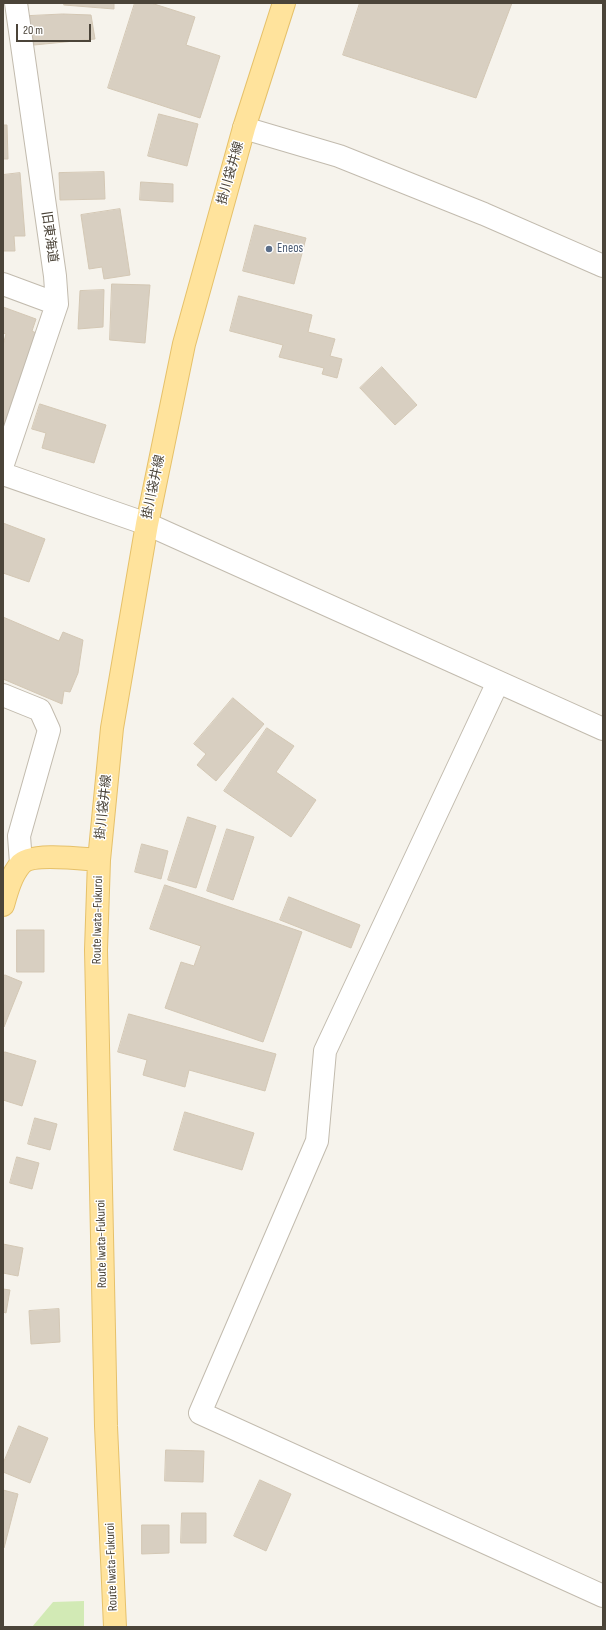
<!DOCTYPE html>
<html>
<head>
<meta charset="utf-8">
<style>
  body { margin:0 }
  #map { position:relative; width:606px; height:1630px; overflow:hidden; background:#f6f3ec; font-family:"Sofia Sans Condensed",sans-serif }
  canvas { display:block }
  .frame { position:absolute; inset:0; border:4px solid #4b4439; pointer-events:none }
  .scale { position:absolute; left:16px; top:24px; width:75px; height:18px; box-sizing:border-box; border:2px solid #4b4439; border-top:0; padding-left:5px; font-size:12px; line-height:14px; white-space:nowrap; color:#4b4439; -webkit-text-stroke:3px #fff; paint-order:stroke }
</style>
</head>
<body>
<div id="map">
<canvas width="606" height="1630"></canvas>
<div class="frame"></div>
<div class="scale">20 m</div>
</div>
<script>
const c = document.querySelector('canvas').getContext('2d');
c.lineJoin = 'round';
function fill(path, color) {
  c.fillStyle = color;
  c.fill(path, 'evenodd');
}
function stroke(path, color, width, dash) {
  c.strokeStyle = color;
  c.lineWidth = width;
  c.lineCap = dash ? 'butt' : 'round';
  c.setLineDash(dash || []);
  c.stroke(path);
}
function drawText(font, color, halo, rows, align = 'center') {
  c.font = font + ' "Sofia Sans Condensed","Noto Sans JP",sans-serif';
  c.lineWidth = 3;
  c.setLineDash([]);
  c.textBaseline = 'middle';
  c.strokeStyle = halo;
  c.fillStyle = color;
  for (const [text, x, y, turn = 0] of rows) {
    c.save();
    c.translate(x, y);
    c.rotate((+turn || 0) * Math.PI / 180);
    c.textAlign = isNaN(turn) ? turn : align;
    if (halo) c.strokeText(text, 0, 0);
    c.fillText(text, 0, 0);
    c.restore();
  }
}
const green = new Path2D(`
  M84 1601V1627H32L53 1602Z`);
const building = new Path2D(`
  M65 3H114V9L64 5Z
  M135 3H151L195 17 186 45 220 56 200 118 108 88Z
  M360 3H512L476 98 343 55Z
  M63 14 91 15 95 39 34 45 29 16Z
  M159 114 198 124 187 166 148 156Z
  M3 125H7L8 159H3Z
  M104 172 105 199 60 200 59 173Z
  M20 173 25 236H14L15 251H3V175Z
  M141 182 173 184V202L140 200Z
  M120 209 130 275 104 279 102 267 89 269 81 215Z
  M255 225 306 238 294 284 243 271Z
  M112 284 150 285 145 343 110 340Z
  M104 290 103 327 78 329 80 291Z
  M239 296 312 315 308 332 335 339 330 356 342 359 337 378 322 374 324 368 279 357 283 345 230 331Z
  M3 307 36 319 32 331 38 334 3 430V345L6 334 3 333Z
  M382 367 417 405 395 425 360 388Z
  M40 404 106 425 94 463 42 448 46 433 32 429Z
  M3 523 45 539 29 582 3 573Z
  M3 617 59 641 63 632 83 640 78 673 70 692 64 691 62 704 3 679Z
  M233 698 264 724 216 781 197 765 206 754 194 744Z
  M267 728 294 746 276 772 316 800 291 837 224 791Z
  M188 817 216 826 196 888 168 880Z
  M227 829 254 837 233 900 207 891Z
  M142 844 168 851 161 879 135 872Z
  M165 885 302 932 263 1042 165 1008 181 962 194 966 201 946 150 929Z
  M289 897 360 925 351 948 280 920Z
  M17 930H44V972H17Z
  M5 975 22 982 4 1027 3 980Z
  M129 1014 276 1054 265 1091 189 1070 185 1087 143 1075 147 1060 118 1052Z
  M5 1052 36 1061 22 1106 3 1100V1057Z
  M185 1112 254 1133 242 1170 174 1150Z
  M35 1118 57 1124 50 1150 28 1144Z
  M17 1157 39 1163 32 1189 10 1183Z
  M3 1244 23 1248 18 1276 3 1273Z
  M3 1289 10 1290 6 1313 3 1312Z
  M59 1309 60 1342 31 1344 29 1311Z
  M19 1426 48 1438 30 1483 3 1472V1464Z
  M166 1450 204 1451 203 1482 165 1481Z
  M260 1480 291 1494 266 1551 234 1536Z
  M3 1490 18 1494 4 1548H3Z
  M182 1513H206V1543H181Z
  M142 1525H169V1553L142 1554Z`);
const minor = new Path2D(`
  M244 128 339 156 484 214 603 266
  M3 284 57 304
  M3 464 57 304 55 276 16 3
  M3 474 147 524 603 729
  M498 682 325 1051 317 1141 200 1413 603 1596
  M3 695 40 710 49 730 19 836 21 863`);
const major = new Path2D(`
  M3 905C7 891 11 876 20 865 30 852 83 859 99 860
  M115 1627 106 1426 96 950 99 860 112 728 147 524 184 344 244 128 284 3`);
const markers = [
  [269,249,4,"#5c6f8a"]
];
const streetNames = [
  ["掛川袋井線",231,173,-74],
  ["旧東海道",49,237,82],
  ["掛川袋井線",154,487,-78],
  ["掛川袋井線",104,807,-84],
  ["Route Iwata-Fukuroi",98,920,-89],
  ["Route Iwata-Fukuroi",102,1244,-91],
  ["Route Iwata-Fukuroi",112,1567,-92]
];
const serviceNames = [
  ["Eneos",277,249]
];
fill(green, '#d2eab5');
fill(building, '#d8cfc1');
stroke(building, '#d3c7b4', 1);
stroke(minor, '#c2bbae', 24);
stroke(major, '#e6c16a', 24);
stroke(minor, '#fff', 22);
stroke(major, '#ffe39c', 22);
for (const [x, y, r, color] of markers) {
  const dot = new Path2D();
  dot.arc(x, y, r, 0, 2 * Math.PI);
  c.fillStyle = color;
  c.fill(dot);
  stroke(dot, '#fff', 1.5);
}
drawText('13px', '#4b4439', '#fff', streetNames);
drawText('13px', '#4e5e75', '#fff', serviceNames, 'left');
</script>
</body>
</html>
